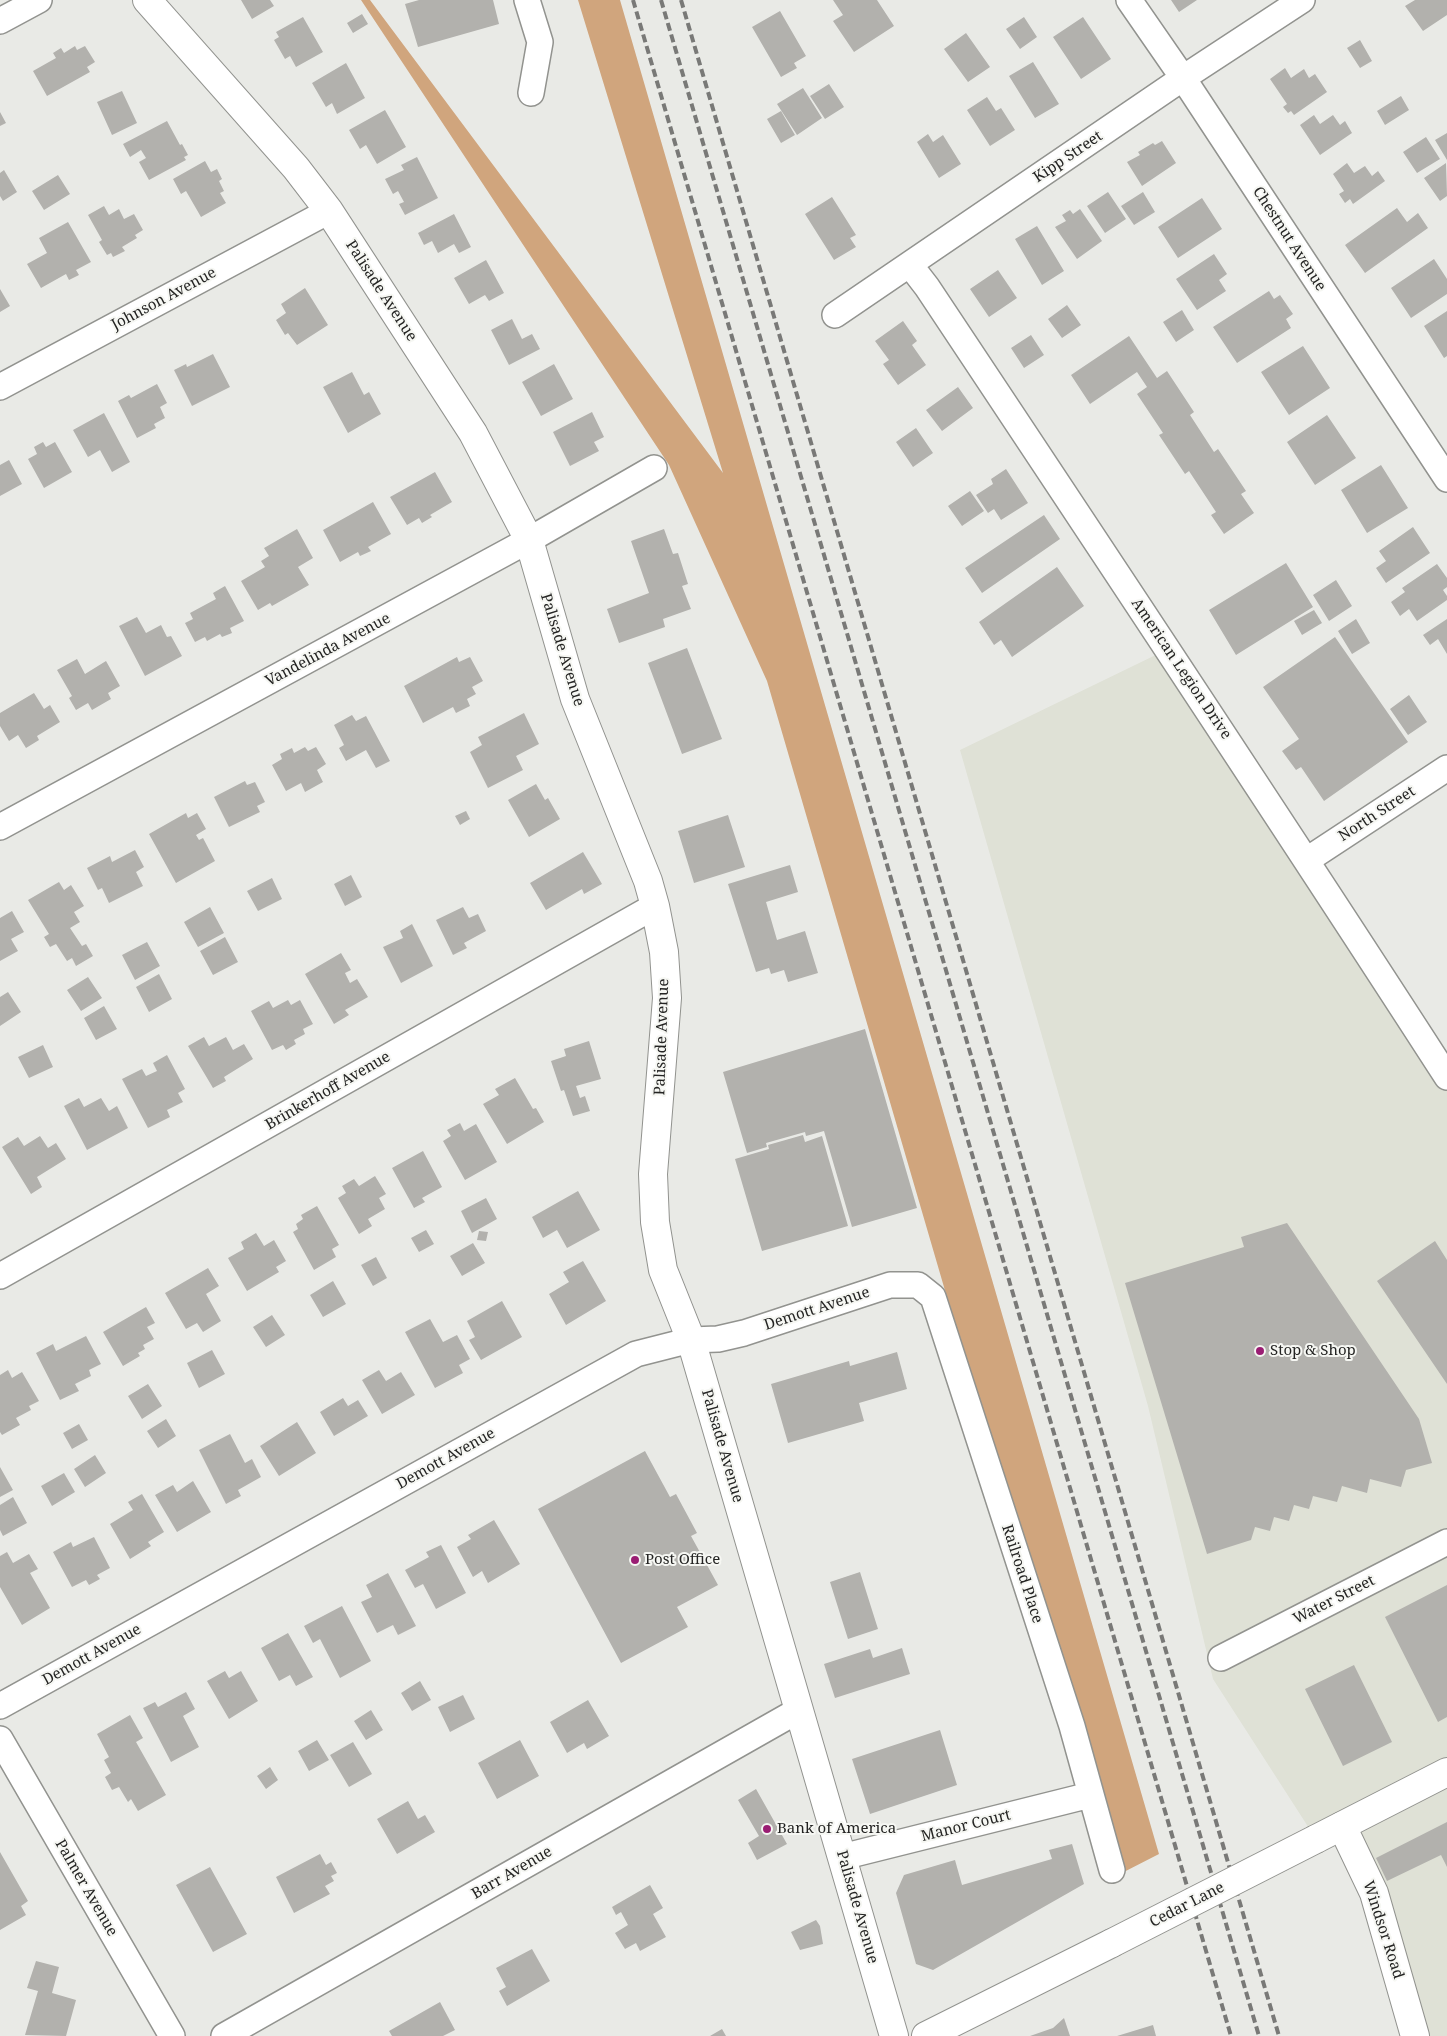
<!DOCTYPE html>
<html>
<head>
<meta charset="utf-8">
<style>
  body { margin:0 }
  canvas { display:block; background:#e9eae6 }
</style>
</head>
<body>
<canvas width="1447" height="2036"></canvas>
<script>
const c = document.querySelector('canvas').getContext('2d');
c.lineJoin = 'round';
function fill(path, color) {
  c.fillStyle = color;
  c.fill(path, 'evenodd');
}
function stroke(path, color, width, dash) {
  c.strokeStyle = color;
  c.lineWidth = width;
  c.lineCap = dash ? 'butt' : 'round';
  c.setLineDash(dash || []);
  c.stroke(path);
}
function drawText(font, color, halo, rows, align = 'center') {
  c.font = font + ' "Noto Serif",serif';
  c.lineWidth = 4;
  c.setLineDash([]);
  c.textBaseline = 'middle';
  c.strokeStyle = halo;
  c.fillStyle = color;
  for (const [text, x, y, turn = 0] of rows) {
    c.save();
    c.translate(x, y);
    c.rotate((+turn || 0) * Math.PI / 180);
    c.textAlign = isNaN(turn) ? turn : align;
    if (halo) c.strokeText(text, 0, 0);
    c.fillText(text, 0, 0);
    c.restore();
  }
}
const built = new Path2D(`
  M1168 649 1447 1077V2036H1415L1342 1827 1316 1839 1213 1679 1148 1406 960 750Z`);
const forest = new Path2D(`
  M361 0H370L723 473 578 0H620L1159 1854 1116 1876 767 681 669 465Z`);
const building = new Path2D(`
  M241 0H270L274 6 252 19Z
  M419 0H493L499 24 418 47 405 4Z
  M833 0H877L894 26 854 52 833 21 843 15Z
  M1171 0H1197L1179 12Z
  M1415 0H1447V15L1423 31 1405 6Z
  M780 11 806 56 794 63 797 68 781 77 752 27Z
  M362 14 368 24 353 33 347 23Z
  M303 17 323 52 296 67 290 56 285 59 274 40 279 37 276 32Z
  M1024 17 1037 37 1020 49 1006 29Z
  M1083 17 1111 59 1081 79 1053 37Z
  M966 33 990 67 968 82 944 49Z
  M1360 40 1372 61 1360 68 1347 48Z
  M75 46 77 50 85 46 95 62 87 67 90 72 47 96 33 71 56 58 53 53 61 48 64 53Z
  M1033 62 1059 104 1035 118 1009 76Z
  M346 63 365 98 337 114 332 103 326 107 312 83Z
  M1285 68 1291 78 1304 69 1309 78 1315 74 1327 92 1294 115 1291 111 1288 113 1283 107 1287 104 1270 79Z
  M829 84 844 107 825 119 810 96Z
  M803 88 822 118 797 135 777 104Z
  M122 91 137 123 112 135 97 102Z
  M1401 96 1409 110 1385 125 1377 111Z
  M987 97 996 111 1001 108 1015 130 990 146 967 110Z
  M385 110 406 147 377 164 366 145 360 149 349 130Z
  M781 111 795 135 781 143 767 119Z
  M0 112 6 123 0 126Z
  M1314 115 1320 124 1333 115 1340 125 1345 121 1352 133 1320 155 1300 125Z
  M167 121 180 145 182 144 188 155 184 157 186 160 149 180 139 162 146 158 141 150 130 157 123 144Z
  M1447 133V160L1435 140Z
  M928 134 933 142 943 135 961 164 939 178 917 142Z
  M1426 137 1440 159 1417 173 1403 152Z
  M1162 141 1176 163 1142 186 1127 162 1140 155 1138 152 1153 143 1155 145Z
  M417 157 438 198 405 215 399 204 404 202 398 191 393 194 385 179 404 170 401 165Z
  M205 161 211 172 217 169 222 179 219 181 224 191 220 193 226 203 201 217 186 191 181 194 173 179Z
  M1347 163 1354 173 1365 166 1372 176 1378 171 1385 181 1353 204 1350 199 1345 203 1339 194 1344 191 1333 174Z
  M1446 163 1447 196 1440 201 1424 178Z
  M4 170 17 192 3 201 0 196V173Z
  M58 175 70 194 44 210 32 191Z
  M1108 192 1126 219 1105 233 1087 206Z
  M1143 192 1155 212 1134 225 1121 206Z
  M832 197 856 235 850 238 856 247 834 260 805 214Z
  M1202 198 1222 229 1178 258 1158 227Z
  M104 206 109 215 119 209 124 219 134 214 143 230 135 235 137 238 122 247 125 251 113 257 111 253 107 255 99 242 102 240 88 215Z
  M1397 208 1407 222 1418 213 1428 228 1365 273 1345 245Z
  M1080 209 1102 241 1077 259 1055 227 1066 221 1062 215 1070 210 1073 214Z
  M454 214 471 247 459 253 454 244 438 253 432 241 424 245 418 233Z
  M68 222 91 262 76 270 79 275 69 280 66 274 41 288 27 264 47 253 39 238Z
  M1037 226 1064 271 1042 285 1015 239Z
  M1214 254 1227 274 1219 280 1226 291 1197 310 1176 279Z
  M1434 259 1447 279V294L1411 318 1391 288Z
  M486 260 504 293 489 301 485 295 469 304 454 278Z
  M998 270 1017 298 989 317 970 289Z
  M305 288 328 325 297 345 288 333 285 335 276 320 286 313 281 304Z
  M0 289 10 306 0 312Z
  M1269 291 1274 299 1280 295 1293 314 1286 319 1291 328 1237 363 1213 327Z
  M1067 305 1081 325 1062 338 1048 319Z
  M1182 310 1194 330 1176 342 1163 322Z
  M1447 311V356L1444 358 1424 326Z
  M512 319 522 339 532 334 540 349 509 365 491 330Z
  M903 321 917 341 912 345 926 365 898 385 883 364 889 360 875 341Z
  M1031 335 1044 355 1024 368 1011 348Z
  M1129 336 1157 378 1167 371 1194 412 1190 415 1214 452 1218 449 1246 491 1241 494 1254 513 1224 534 1211 515 1216 512 1189 471 1185 474 1159 435 1163 433 1137 394 1147 387 1137 372 1090 404 1071 375Z
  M1303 346 1330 388 1289 415 1261 372Z
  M213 354 230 387 192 406 174 370 186 364 187 367Z
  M554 364 573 399 541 416 522 382Z
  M352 372 364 395 369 392 381 414 348 433 323 387Z
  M157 384 167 403 160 407 165 418 154 424 156 428 137 438 118 401 129 395 131 398Z
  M958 387 973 408 942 431 926 410Z
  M592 412 604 437 594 442 599 451 570 466 553 432Z
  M104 413 130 462 112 472 100 450 88 457 73 430Z
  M1327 415 1356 458 1315 485 1287 442Z
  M916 428 933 453 913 467 896 442Z
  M43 442 46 447 55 442 72 472 44 488 28 459 37 454 34 447Z
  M9 460 22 484 0 496V465Z
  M1381 465 1408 508 1367 533 1341 490Z
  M1006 469 1028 503 1001 520 994 509 988 513 976 495 993 484 991 479Z
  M435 472 452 502 430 515 432 517 422 523 419 518 407 525 390 497Z
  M970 491 984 511 962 526 948 506Z
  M373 502 391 534 368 547 371 551 360 556 358 552 340 562 323 530Z
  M1044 515 1060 539 982 593 965 568Z
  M1413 527 1430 553 1386 583 1376 568 1386 561 1379 551Z
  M297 529 313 558 298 567 309 585 272 606 270 603 258 610 241 581 265 567 261 561 269 556 264 548Z
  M664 529 673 554 678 553 688 584 682 586 691 609 663 619 665 627 619 643 607 609 649 593 631 541Z
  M1286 563 1313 607 1236 655 1209 610Z
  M1437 564 1447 578V587L1443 590 1447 596V600L1417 621 1409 609 1400 616 1391 602 1405 592 1402 588Z
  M1057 567 1084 606 1012 657 1001 640 994 645 979 622Z
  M1336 580 1352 606 1329 621 1313 595Z
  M225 586 244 621 230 628 232 633 222 637 220 634 207 641 205 637 195 642 185 623 193 619 190 613 216 599 213 593Z
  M1314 610 1322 623 1302 635 1294 621Z
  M137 617 146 633 161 625 167 637 171 636 182 656 145 676 119 626Z
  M1356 619 1370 643 1352 654 1338 631Z
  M1447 619V654L1438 639 1430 645 1423 635Z
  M1335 637 1408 742 1324 801 1301 767 1296 770 1282 751 1299 739 1263 687Z
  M687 648 722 739 682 754 648 663Z
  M457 657 459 662 470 657 483 681 472 687 476 694 467 699 470 706 456 713 453 707 423 723 404 686Z
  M77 659 85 674 106 661 120 686 108 693 111 699 92 710 88 703 76 710 69 698 72 696 57 670Z
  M34 693 44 709 50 705 60 722 37 736 39 740 26 748 18 735 9 741 0 726V713Z
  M1409 695 1427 722 1408 735 1390 709Z
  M524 713 539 744 516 756 523 770 488 788 470 752 482 745 478 737Z
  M352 715 356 721 366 716 390 761 376 768 366 750 346 761 339 748 344 745 334 725Z
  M305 747 308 751 316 747 326 764 317 770 323 782 305 792 301 783 286 791 272 765 282 759 280 754 292 748 294 753Z
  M245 781 247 785 255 782 265 802 257 806 260 812 229 827 214 797Z
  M536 784 545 800 548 798 560 819 529 837 508 800Z
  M466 811 470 819 460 825 455 816Z
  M186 813 188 818 197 813 206 829 196 835 199 840 203 838 215 861 176 883 149 834Z
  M728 815 745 867 694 883 678 831Z
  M135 850 144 867 136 872 143 886 109 903 102 888 98 890 87 868 110 856 112 862Z
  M583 852 602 884 584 894 582 889 546 910 530 883Z
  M790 865 798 892 766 902 777 940 805 931 818 973 788 982 784 970 771 974 769 968 756 972 728 884Z
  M351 875 362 897 345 906 334 884Z
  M272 878 282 899 258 911 247 891Z
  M59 882 64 890 71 885 84 906 74 912 80 922 70 928 82 946 86 944 93 956 76 966 72 958 67 961 56 944 50 947 44 937 49 934 28 900Z
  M210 907 224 933 198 947 184 922Z
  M463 907 469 918 478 914 486 931 464 943 467 948 453 955 436 920Z
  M12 911 24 932 11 939 18 951 0 961V918Z
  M412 924 433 966 401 983 383 947 403 938 400 931Z
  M225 937 238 962 213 975 200 951Z
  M147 942 160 966 135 980 122 955Z
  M341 953 351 970 345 973 350 983 357 979 368 997 345 1010 349 1015 334 1024 305 974Z
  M159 974 172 999 149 1012 136 987Z
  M88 977 102 998 81 1011 67 990Z
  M8 992 21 1012 0 1026V997Z
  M288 1000 291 1005 300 1000 313 1024 303 1029 305 1034 294 1040 296 1044 286 1050 283 1045 272 1050 251 1011 269 1001 273 1008Z
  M104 1006 117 1029 96 1040 84 1018Z
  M865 1029 917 1208 852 1227 824 1131 806 1136 805 1132 766 1143 767 1147 747 1153 723 1072Z
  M204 1037 209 1046 226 1037 233 1050 244 1044 253 1059 224 1077 226 1081 213 1088 188 1046Z
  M589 1041 601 1079 576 1086 580 1098 585 1096 590 1111 573 1116 564 1090 561 1091 551 1061 566 1056 564 1049Z
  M43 1045 53 1067 29 1078 18 1057Z
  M167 1055 185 1089 178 1093 183 1102 167 1110 170 1117 148 1128 122 1079 142 1069 146 1076 157 1071 153 1063Z
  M515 1078 533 1109 536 1108 544 1122 507 1144 483 1104 499 1095 495 1089Z
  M79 1098 84 1107 101 1098 109 1111 117 1106 128 1128 87 1150 64 1106Z
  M460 1123 464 1131 476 1124 497 1162 465 1180 443 1141 451 1136 447 1130Z
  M803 1135 805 1142 822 1136 848 1226 762 1251 735 1159 769 1149 768 1145Z
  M40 1136 48 1148 56 1143 66 1159 37 1177 42 1187 31 1194 2 1147 18 1137 24 1146Z
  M423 1151 442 1187 422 1198 425 1202 414 1208 392 1168Z
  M375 1176 386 1194 379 1198 385 1209 368 1219 372 1226 359 1234 338 1198 346 1193 342 1186 354 1179 359 1186Z
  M578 1191 600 1230 567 1248 557 1230 543 1238 532 1217Z
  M486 1198 497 1219 472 1233 461 1211Z
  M317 1206 339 1245 332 1249 336 1257 314 1270 293 1232 298 1229 296 1224 303 1219 301 1215Z
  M1287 1223 1419 1419 1432 1463 1406 1470 1401 1487 1370 1479 1367 1493 1342 1486 1337 1502 1313 1496 1309 1509 1294 1505 1289 1521 1274 1517 1270 1531 1255 1527 1251 1540 1207 1554 1125 1283 1244 1247 1241 1237Z
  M426 1230 434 1244 419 1252 411 1238Z
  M479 1231 488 1232 486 1241 477 1240Z
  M256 1233 264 1246 274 1240 286 1261 276 1267 279 1272 247 1291 228 1258 244 1249 241 1242Z
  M1435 1241 1447 1260V1384L1377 1281Z
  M473 1243 485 1263 462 1276 450 1256Z
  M376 1257 387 1278 373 1286 361 1265Z
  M583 1261 606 1301 566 1325 549 1294 569 1282 563 1272Z
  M208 1268 219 1286 206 1294 221 1321 203 1332 197 1323 186 1329 165 1293Z
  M333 1281 346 1304 323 1317 310 1295Z
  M502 1301 522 1337 481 1360 469 1340 475 1337 467 1321Z
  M146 1307 155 1323 147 1327 154 1339 143 1345 145 1349 138 1353 140 1356 123 1366 103 1332Z
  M272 1315 285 1335 266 1347 253 1327Z
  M430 1319 443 1342 457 1335 470 1359 459 1365 463 1373 435 1388 405 1332Z
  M86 1336 101 1364 89 1370 91 1376 75 1384 79 1391 60 1400 36 1353 53 1344 56 1351Z
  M212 1350 225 1374 199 1388 187 1363Z
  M897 1352 907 1389 859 1403 864 1421 788 1443 771 1384 849 1361 850 1366Z
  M8 1370 12 1378 22 1372 39 1401 29 1406 31 1410 16 1418 20 1425 2 1435 0 1432V1375Z
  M379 1370 386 1381 401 1372 415 1395 382 1414 362 1380Z
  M148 1384 162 1406 142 1419 128 1396Z
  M343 1398 348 1406 358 1400 368 1416 334 1436 320 1412Z
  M166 1419 176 1436 158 1448 147 1431Z
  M297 1422 316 1453 279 1476 260 1446Z
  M79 1424 88 1440 72 1449 63 1433Z
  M230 1434 245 1463 252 1459 261 1477 238 1490 241 1496 226 1504 199 1450Z
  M645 1451 670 1497 676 1494 697 1533 691 1536 718 1585 677 1607 688 1627 621 1663 538 1509Z
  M95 1455 106 1473 85 1487 74 1469Z
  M0 1467 13 1490 0 1497Z
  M64 1473 75 1492 52 1506 41 1486Z
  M193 1481 211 1512 177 1532 155 1495 173 1485 177 1492Z
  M142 1494 164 1532 148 1542 151 1546 130 1559 110 1524 133 1510 128 1502Z
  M13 1497 27 1523 3 1536 0 1530V1505Z
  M494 1520 520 1564 488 1583 482 1571 473 1577 457 1547 471 1539 468 1535Z
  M94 1537 110 1568 97 1575 100 1579 89 1585 86 1580 72 1587 53 1552 71 1542 73 1547Z
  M441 1545 466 1593 436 1609 423 1584 415 1588 405 1570 429 1557 426 1552Z
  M7 1552 13 1563 29 1554 38 1569 30 1573 50 1608 22 1625 0 1587V1556Z
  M860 1572 878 1629 848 1639 830 1582Z
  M388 1573 416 1626 398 1635 393 1625 377 1633 361 1602 372 1597 366 1585Z
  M1447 1585V1717L1438 1722 1385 1617Z
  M342 1606 371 1661 340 1678 320 1639 313 1643 304 1626Z
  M288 1633 313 1677 296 1686 290 1675 279 1681 261 1648Z
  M902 1648 910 1674 835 1698 824 1664 870 1649 873 1658Z
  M1354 1665 1392 1742 1343 1766 1305 1689Z
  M225 1671 229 1678 241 1671 258 1701 229 1719 207 1681Z
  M420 1681 431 1700 412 1711 401 1693Z
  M186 1692 195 1709 183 1716 199 1747 171 1762 143 1708 155 1702 158 1707Z
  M463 1695 475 1719 450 1732 438 1707Z
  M588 1700 609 1736 587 1749 584 1743 567 1753 550 1722Z
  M371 1710 383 1730 366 1740 354 1721Z
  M130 1715 143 1738 136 1742 166 1795 138 1811 131 1799 128 1802 119 1787 112 1790 105 1777 111 1773 104 1760 109 1757 97 1734Z
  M940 1730 957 1785 870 1814 852 1759Z
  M317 1740 329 1760 309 1771 298 1751Z
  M520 1740 539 1776 497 1799 478 1763Z
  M353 1742 372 1774 349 1787 330 1755Z
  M270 1767 278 1780 266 1789 257 1776Z
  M756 1789 787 1844 757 1860 748 1843 759 1836 738 1800Z
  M408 1801 418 1819 425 1815 435 1832 397 1854 377 1819Z
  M1447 1822V1867L1441 1855 1387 1881 1376 1858Z
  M1072 1844 1084 1884 933 1970 916 1964 896 1893 904 1875 955 1860 962 1885 1052 1859 1049 1850Z
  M0 1852 28 1901 21 1906 26 1915 0 1930Z
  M320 1854 326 1865 331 1862 337 1873 331 1876 334 1881 325 1886 330 1894 294 1913 276 1877Z
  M210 1867 247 1934 213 1952 176 1885Z
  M650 1885 663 1908 653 1914 666 1937 640 1951 636 1943 625 1949 615 1933 628 1925 621 1912 616 1915 612 1907Z
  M816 1920 820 1926 823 1944 800 1950 791 1932Z
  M532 1949 550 1981 507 2006 499 1991 506 1987 496 1968Z
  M36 1961 59 1967 52 1993 76 2000 66 2036 25 2035 38 1991 27 1988Z
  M440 2002 455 2030 443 2036H392L389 2031Z
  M1064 2018 1070 2036H1030L1053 2028Z
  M1153 2025 1156 2036H1117Z
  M722 2029 726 2036H710Z`);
const minor = new Path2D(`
  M527 0 540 42 531 93
  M1129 0 1183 78 1447 479
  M0 21 39 0
  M910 265 927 287C1102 550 1276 812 1447 1077
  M835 315 1183 78 1302 0
  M0 387 329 211
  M0 827 529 540 654 468
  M1307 860 1447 768
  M0 1276 655 906
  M1221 1658 1447 1542
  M0 1706 636 1354 691 1340 718 1339 744 1333 890 1285H918L933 1297 1072 1726 1112 1870
  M0 1739 172 2036
  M842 1857 1090 1795
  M224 2036 799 1710`);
const tertiary = new Path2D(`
  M147 0 296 168 329 211 473 433 529 540 575 699 648 881 655 906 664 952 667 998 653 1174 655 1222 663 1270 691 1340 894 2036
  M1342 1826 1374 1893 1415 2036`);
const secondary = new Path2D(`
  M1316 1839 1447 1772
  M926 2036 1112 1943`);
const rail = new Path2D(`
  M633 0 1231 2036
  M661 0 1259 2036
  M681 0 1279 2036`);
const secondaryBridge = new Path2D(`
  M1112 1943 1316 1839`);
const markers = [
  [1260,1351,5,"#9a1d73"],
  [635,1560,5,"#9a1d73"],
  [767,1829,5,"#9a1d73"]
];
const streetNames = [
  ["Kipp Street",1068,157,-34],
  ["Chestnut Avenue",1289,239,57],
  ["Palisade Avenue",381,291,57],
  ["Johnson Avenue",164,299,-28],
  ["Vandelinda Avenue",328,650,-28],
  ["Palisade Avenue",562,650,73],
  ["American Legion Drive",1181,669,56],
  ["North Street",1377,814,-33],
  ["Palisade Avenue",662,1037,-88],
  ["Brinkerhoff Avenue",328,1091,-30],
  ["Demott Avenue",817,1309,-18],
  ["Palisade Avenue",722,1446,74],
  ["Demott Avenue",446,1459,-29],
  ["Railroad Place",1022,1574,72],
  ["Water Street",1334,1600,-27],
  ["Demott Avenue",92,1655,-29],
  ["Manor Court",966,1826,-14],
  ["Barr Avenue",512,1873,-30],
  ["Palmer Avenue",86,1888,60],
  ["Cedar Lane",1187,1905,-27],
  ["Palisade Avenue",857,1907,74],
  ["Windsor Road",1383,1930,72]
];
const poiNames = [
  ["Stop & Shop",1270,1351],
  ["Post Office",645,1560],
  ["Bank of America",777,1829]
];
fill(built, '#dfe1d6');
fill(forest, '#d0a57d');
fill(building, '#b2b1ad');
stroke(minor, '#92938f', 28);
stroke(tertiary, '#92938f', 30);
stroke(secondary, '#92938f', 30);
stroke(minor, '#fff', 25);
stroke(tertiary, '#fff', 28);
stroke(secondary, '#fff', 28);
stroke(rail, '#797977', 4, [8, 4]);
stroke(secondaryBridge, '#92938f', 30, []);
stroke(secondaryBridge, '#fff', 28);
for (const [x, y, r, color] of markers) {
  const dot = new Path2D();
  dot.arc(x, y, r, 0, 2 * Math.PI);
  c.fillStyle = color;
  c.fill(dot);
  stroke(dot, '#f6f7f3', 2);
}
drawText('15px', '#242423', '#f6f7f3', streetNames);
drawText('15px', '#242423', '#f6f7f3', poiNames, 'left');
</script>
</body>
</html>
